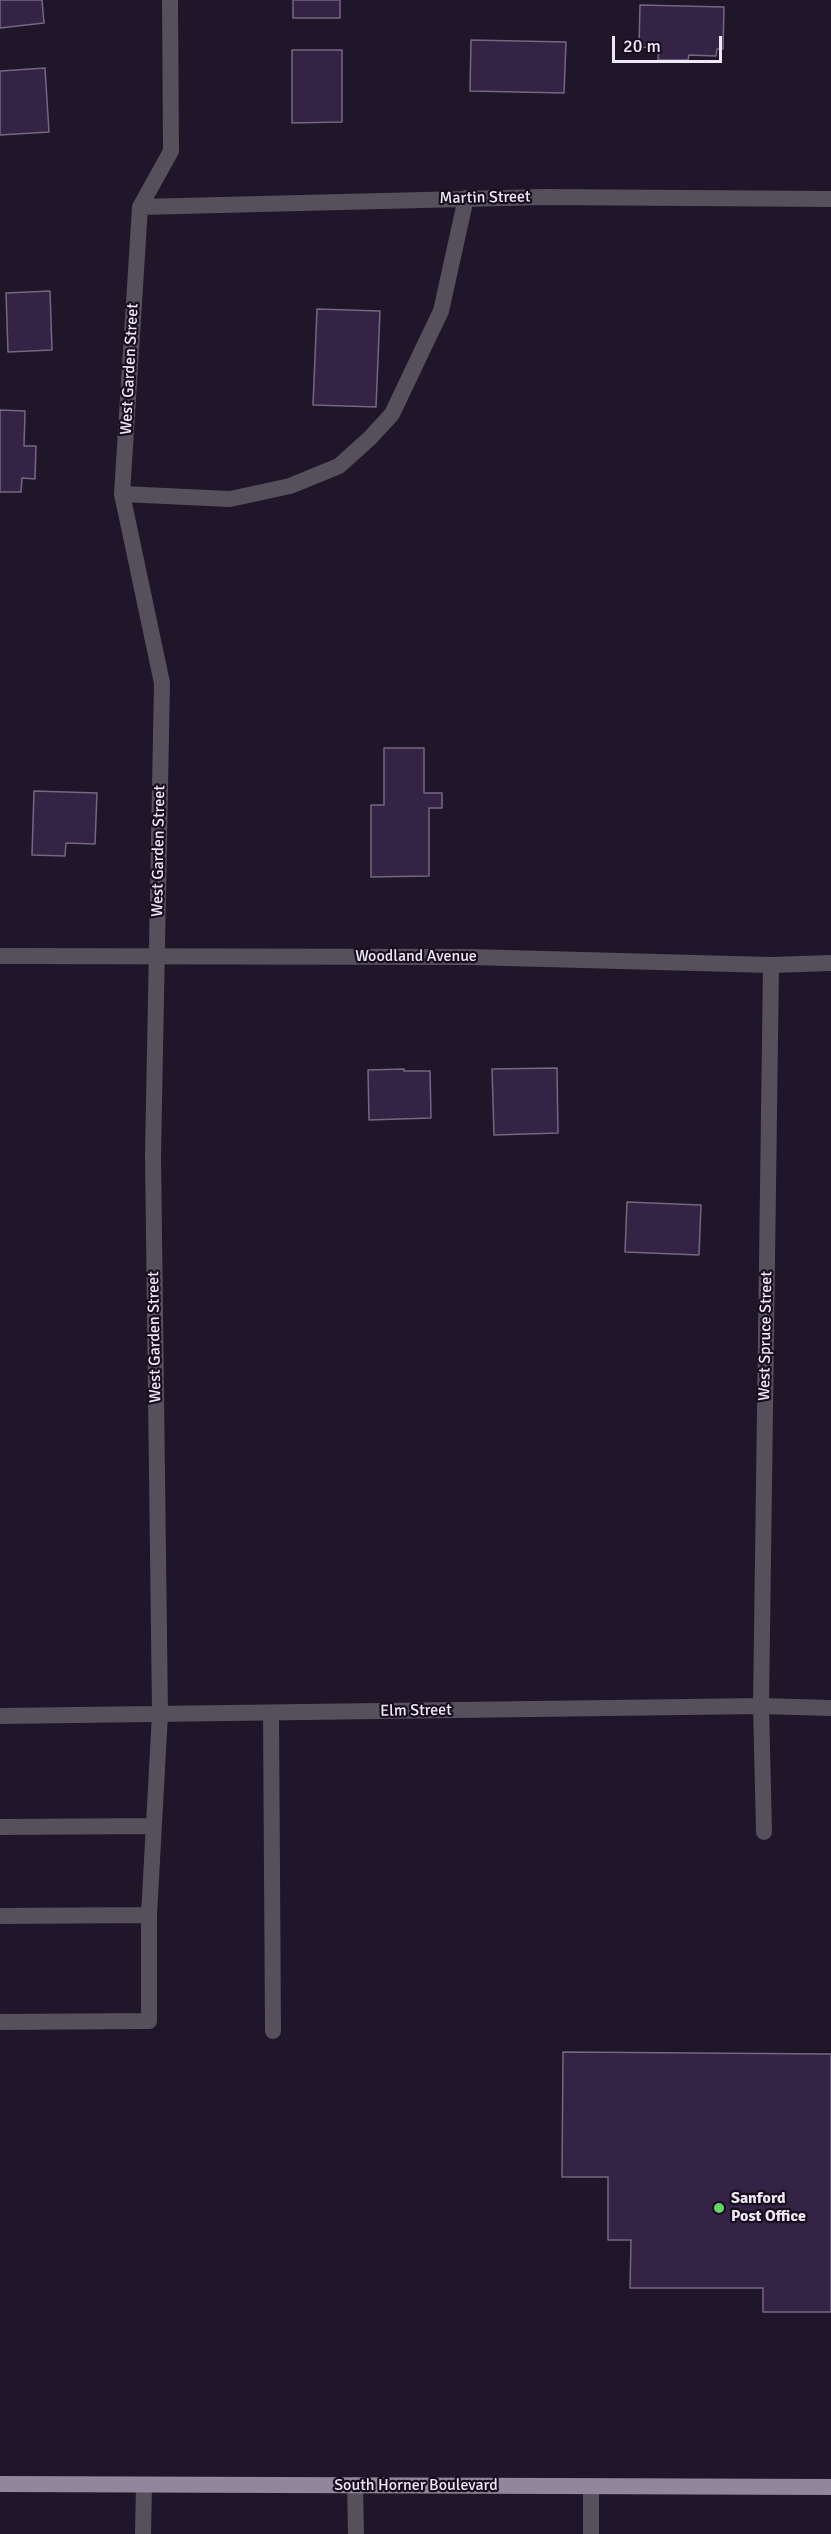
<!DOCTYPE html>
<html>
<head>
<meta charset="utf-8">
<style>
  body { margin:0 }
  #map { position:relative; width:831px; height:2534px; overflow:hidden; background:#1f1629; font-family:Signika,sans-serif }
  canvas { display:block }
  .scale { position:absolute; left:612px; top:36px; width:110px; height:27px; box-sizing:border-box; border:3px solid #efe8f6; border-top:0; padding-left:8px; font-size:18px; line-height:21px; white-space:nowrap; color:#efe8f6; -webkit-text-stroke:4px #160d1f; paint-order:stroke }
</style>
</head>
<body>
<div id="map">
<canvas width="831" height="2534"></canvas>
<div class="scale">20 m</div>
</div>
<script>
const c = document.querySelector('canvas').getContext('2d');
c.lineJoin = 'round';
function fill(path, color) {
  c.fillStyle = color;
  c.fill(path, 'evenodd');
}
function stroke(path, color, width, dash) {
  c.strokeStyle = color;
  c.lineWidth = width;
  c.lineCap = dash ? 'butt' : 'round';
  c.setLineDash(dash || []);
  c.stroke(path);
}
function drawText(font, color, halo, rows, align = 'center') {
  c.font = font + ' Signika,sans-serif';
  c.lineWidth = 4.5;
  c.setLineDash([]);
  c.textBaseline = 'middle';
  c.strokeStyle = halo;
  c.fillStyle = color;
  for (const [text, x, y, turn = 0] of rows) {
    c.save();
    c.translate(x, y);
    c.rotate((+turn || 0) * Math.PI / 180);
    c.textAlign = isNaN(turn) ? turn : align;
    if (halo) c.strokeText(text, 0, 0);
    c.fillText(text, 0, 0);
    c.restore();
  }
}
const building = new Path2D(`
  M0 0H42L44 23 0 28Z
  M293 0H340V18H293Z
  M640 5 724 7 723 49H717L716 56 689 55 688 60H658L659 48 639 47Z
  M471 40 566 42 564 93 470 91Z
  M292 50H342V122L292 123Z
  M45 68 49 132 0 135V71Z
  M50 291 52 350 8 352 6 293Z
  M317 309 380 311 376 407 313 405Z
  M0 410 25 411 24 446H36L35 479 22 478 21 492H0Z
  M384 748H424V793H442V808H429V876L371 877V805H384Z
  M34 791 97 793 95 844 66 843 65 856 32 855Z
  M557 1068 558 1133 494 1135 492 1069Z
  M404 1069V1071H430L431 1118 369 1120 368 1070Z
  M627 1202 701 1205 699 1255 625 1252Z
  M563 2052 831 2054V2312H763V2288H630L631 2240H608V2177H562Z`);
const service = new Path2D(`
  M122 494 230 499 290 486 339 466 370 438 392 414 420 355 441 311 466 198
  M761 1706 764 1832
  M271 1713 273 2031
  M0 1827 154 1826
  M0 1916 149 1915 160 1714
  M0 2022 149 2021V1915
  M355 2485 356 2534
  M591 2534V2486`);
const minor = new Path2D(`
  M140 207 544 197 831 199
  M761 1706 771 965
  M160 1714 153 1155 162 683 122 494 140 207 171 151 170 0
  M0 1716 761 1706 831 1708
  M143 2534 144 2485`);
const tertiary = new Path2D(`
  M0 956 469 957 771 965 831 963`);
const primary = new Path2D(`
  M0 2484 831 2487`);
const markers = [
  [719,2208,6,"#66d467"]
];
const streetNames = [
  ["Martin Street",485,198,-1],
  ["West Garden Street",130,369,-87],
  ["West Garden Street",159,851,-89],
  ["Woodland Avenue",416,957],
  ["West Spruce Street",766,1336,-89],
  ["West Garden Street",155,1337,-91],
  ["Elm Street",416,1711,-1],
  ["South Horner Boulevard",416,2486]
];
const poiNames = [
  ["Sanford",731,2199],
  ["Post Office",731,2217]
];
fill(building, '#352345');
stroke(building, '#746880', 1.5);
stroke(service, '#55505b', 16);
stroke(minor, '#55505b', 16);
stroke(tertiary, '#55505b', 16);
stroke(primary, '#90879c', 16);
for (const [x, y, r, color] of markers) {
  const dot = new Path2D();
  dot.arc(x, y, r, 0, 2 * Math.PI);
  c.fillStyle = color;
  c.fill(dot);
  stroke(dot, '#160d1f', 2);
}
drawText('16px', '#efe8f6', '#160d1f', streetNames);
drawText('bold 16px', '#efe8f6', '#160d1f', poiNames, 'left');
</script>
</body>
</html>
